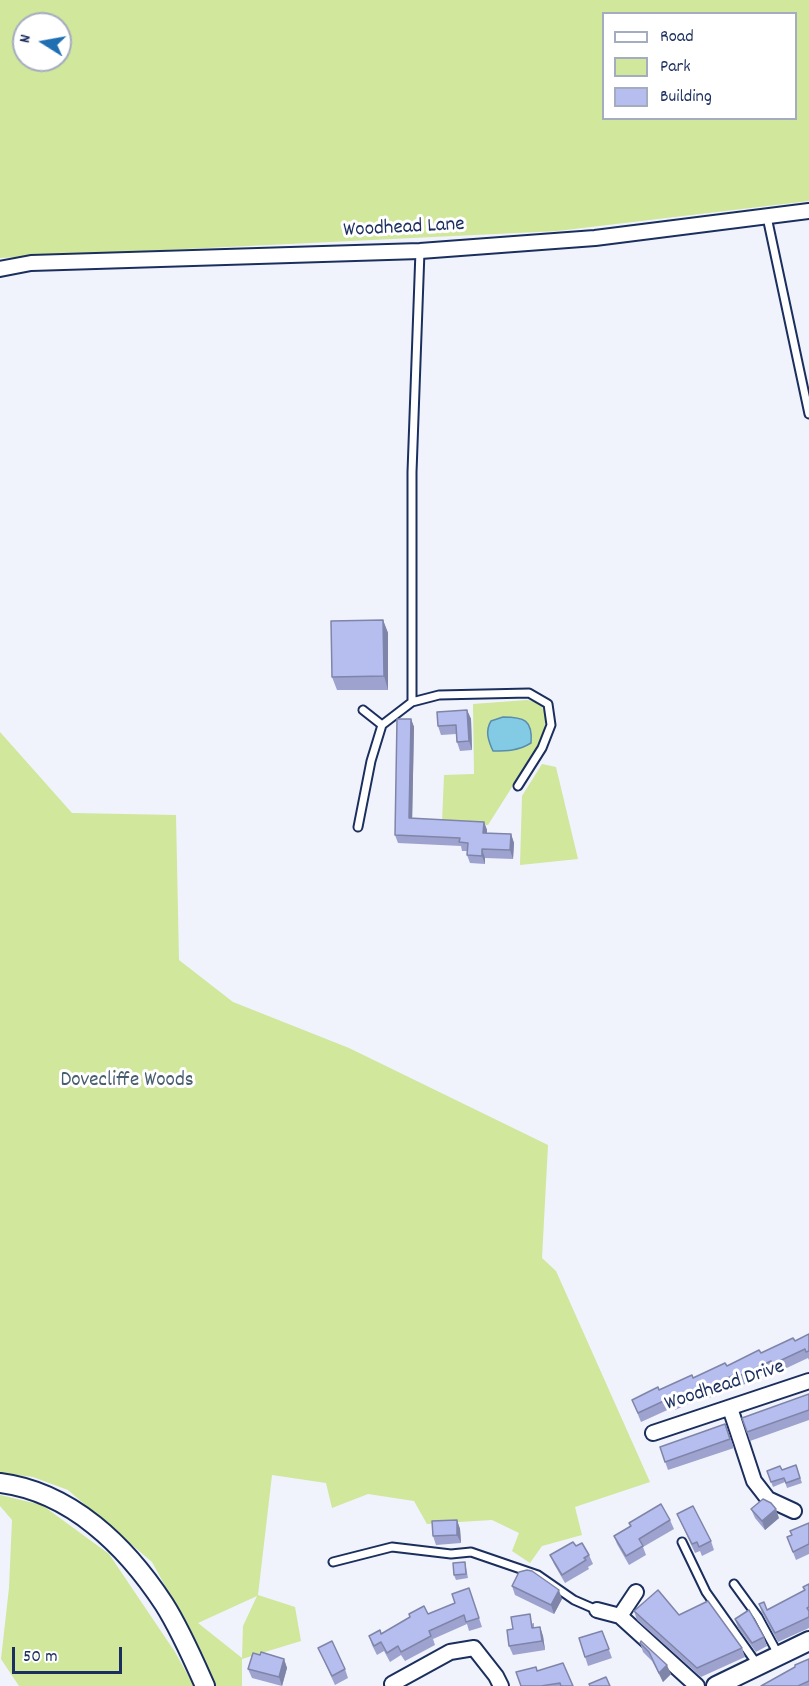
<!DOCTYPE html>
<html>
<head>
<meta charset="utf-8">
<style>
  body { margin:0 }
  #map { position:relative; width:809px; height:1686px; overflow:hidden; background:#f0f2fc; font-family:Dekko,sans-serif }
  canvas { display:block }
  .legend { position:absolute; left:602px; top:12px; width:195px; height:108px; box-sizing:border-box; background:#fff; border:2px solid #a4acbf; margin:0; padding:8px 10px; list-style:none; font-size:18px; color:#1b2f5e }
  .legend li { display:flex; align-items:center; gap:12px; height:30px }
  .legend b { width:30px; border:2px solid #a4acbf }
  .north { position:absolute; left:12px; top:12px; width:60px; height:60px; box-sizing:border-box; background:#fff; border:2px solid #a4acbf; border-radius:50%; rotate:281deg; font-size:16px; font-weight:700; line-height:24px; text-align:center; color:#1b2f5e }
  .north::after { content:''; display:block; margin:auto; width:21px; height:27px; background:#1f6fb2; clip-path:polygon(50% 0,100% 100%,50% 72%,0 100%) }
  .scale { position:absolute; left:12px; top:1647px; width:110px; height:27px; box-sizing:border-box; border:3px solid #1b2f5e; border-top:0; padding-left:8px; font-size:18px; line-height:21px; white-space:nowrap; color:#1b2f5e; -webkit-text-stroke:4px #fff; paint-order:stroke }
</style>
</head>
<body>
<div id="map">
<canvas width="809" height="1686"></canvas>
<ul class="legend">
<li><b style="height:8px;background:#fff"></b>Road</li>
<li><b style="height:16px;background:#d0e79c"></b>Park</li>
<li><b style="height:16px;background:#b6bef0"></b>Building</li>
</ul>
<div class="north">N</div>
<div class="scale">50 m</div>
</div>
<script>
const c = document.querySelector('canvas').getContext('2d');
c.lineJoin = 'round';
function fill(path, color) {
  c.fillStyle = color;
  c.fill(path, 'evenodd');
}
function stroke(path, color, width, dash) {
  c.strokeStyle = color;
  c.lineWidth = width;
  c.lineCap = dash ? 'butt' : 'round';
  c.setLineDash(dash || []);
  c.stroke(path);
}
function drawText(font, color, halo, rows, align = 'center') {
  c.font = font + ' Dekko,sans-serif';
  c.lineWidth = 6;
  c.setLineDash([]);
  c.textBaseline = 'middle';
  c.strokeStyle = halo;
  c.fillStyle = color;
  for (const [text, x, y, turn = 0] of rows) {
    c.save();
    c.translate(x, y);
    c.rotate((+turn || 0) * Math.PI / 180);
    c.textAlign = isNaN(turn) ? turn : align;
    if (halo) c.strokeText(text, 0, 0);
    c.fillText(text, 0, 0);
    c.restore();
  }
}
const green = new Path2D(`
  M0 0H809V201L557 231 0 258ZM604 14H796V118H604ZM24 24H60V60H24Z
  M527 700 539 702 546 715 543 738 488 825 442 823 444 775 474 774 473 704Z
  M0 732 72 813 176 815 179 960 233 1002 349 1048 548 1145 542 1258 556 1271 650 1482 575 1507 582 1535 542 1546 530 1563 512 1551 519 1533 492 1520 427 1524 414 1501 368 1494 332 1508 326 1483 272 1475 258 1595 295 1607 301 1641 242 1659V1686H215L192 1635 152 1562 68 1490 33 1477 0 1473ZM257 1596 243 1626 242 1658 198 1623Z
  M542 764 556 767 578 859 520 865 522 796Z
  M0 1495 42 1505 109 1554 175 1652 194 1686H19L1 1659 9 1588 12 1520 0 1506Z`);
const water = new Path2D(`
  M503 717C524 717 533 720 531 743 518 751 507 751 493 751 488 740 485 731 491 721Z`);
const service = new Path2D(`
  M767 217 809 414
  M420 251 412 472V702L439 695 529 693 548 704 551 725 542 748 518 786
  M363 710 382 725
  M358 827 371 761 382 725 412 702
  M682 1542 706 1592 757 1664
  M333 1562 392 1547 451 1554 471 1552 538 1575 574 1600 597 1610
  M734 1584 758 1617 778 1654`);
const minor = new Path2D(`
  M0 269 31 263 420 251 595 238 809 211
  M730 1408 754 1481 768 1499 794 1511
  M653 1433 809 1381
  M597 1610 620 1616 697 1686
  M620 1616 636 1592
  M392 1684 450 1652 474 1648 496 1676 501 1686`);
const tertiary = new Path2D(`
  M0 1483C71 1492 126 1546 164 1604 180 1629 193 1659 205 1686
  M716 1686 809 1641`);
const wall = new Path2D(`
  M383 620 388 633V690H337L332 677Z
  M467 710 471 719 472 750 460 751 457 742 456 734 441 735 438 726Z
  M411 719 414 727 412 819 484 822 487 830V833L511 834 514 843 513 859 485 858V864L470 863 467 855V851H462L461 846 398 843 395 835Z
  M809 1334V1360L808 1358 776 1373 775 1370 743 1385 741 1382 709 1398 707 1395 675 1410 674 1407 641 1422 632 1400 761 1353 795 1341Z
  M809 1394V1420L750 1441 742 1418Z
  M725 1424 734 1448 668 1470 660 1447Z
  M796 1465 802 1483 787 1488 785 1482 773 1487 767 1471 782 1470Z
  M751 1509 779 1518 765 1530 755 1518Z
  M677 1514 711 1541 714 1550 702 1556 700 1551 695 1553 681 1523Z
  M457 1520 460 1529 461 1543 436 1545 433 1536Z
  M670 1520 674 1529 643 1547 646 1555 629 1565 617 1544 614 1536 630 1526 629 1523Z
  M809 1523V1554L796 1560 787 1537 792 1535Z
  M576 1546 589 1555 593 1564 588 1567 589 1569 565 1583 554 1564 550 1555Z
  M465 1562 468 1578 456 1580 454 1575Z
  M809 1584V1628L778 1642 762 1613 759 1604 767 1610 805 1591Z
  M512 1586 562 1599 554 1614 515 1595Z
  M469 1588 482 1627 469 1631 467 1624 433 1639 435 1645 405 1661 401 1655 390 1662 384 1651 377 1655 372 1645 369 1636 381 1634 410 1618 409 1614H428L455 1603Z
  M634 1611 679 1615 742 1648 745 1657 701 1677 637 1620Z
  M735 1619 764 1637 767 1646 756 1652 738 1628Z
  M534 1623V1628L540 1627 543 1636 545 1650 513 1655 509 1646 513 1629Z
  M602 1631 612 1658 588 1666 579 1638Z
  M640 1643 671 1674 663 1682 652 1661 643 1652Z
  M318 1648 345 1669 348 1678 335 1685Z
  M260 1655 284 1659 287 1668 282 1686 252 1678 248 1669Z
  M809 1659V1686H761L795 1667Z
  M537 1671 573 1686H521Z`);
const shadedWall = new Path2D(`
  M383 620 388 633V690L384 676Z
  M467 710 471 719 472 750 469 741Z
  M411 719 414 727 412 827 409 818Z
  M484 822 487 830 486 841 483 833Z
  M511 834 514 843 513 859 510 850Z
  M482 849 485 858V864L482 856Z
  M776 1509 779 1518 765 1530 762 1521Z
  M457 1520 460 1529 461 1543 457 1535Z
  M559 1590 562 1599 554 1614 551 1605Z
  M540 1627 543 1636 545 1650 542 1641Z
  M284 1659 287 1668 282 1686 279 1677Z
  M667 1665 671 1674 663 1682 659 1673Z`);
const building = new Path2D(`
  M383 620 384 676 332 677 331 621Z
  M467 710 469 741 457 742 456 725 438 726 437 712Z
  M397 719H411L409 818 484 822 483 833 511 834 510 850 482 849V856L467 855 468 843 459 842 460 838 395 835Z
  M809 1334V1351L806 1352 805 1349 773 1364 771 1361 739 1376 738 1373 705 1389 704 1386 672 1401 670 1398 638 1413 632 1400 658 1387 659 1390 692 1375 693 1378 725 1363 727 1366 759 1350 761 1353 793 1338 795 1341Z
  M809 1394V1410L747 1432 742 1418Z
  M725 1424 730 1439 665 1462 660 1447Z
  M796 1465 800 1478 786 1483 784 1478 771 1482 767 1471 780 1466 782 1470Z
  M763 1499 771 1503 776 1509 762 1521 751 1509Z
  M661 1504 670 1520 639 1539 643 1546 626 1556 614 1536 631 1526 629 1523Z
  M693 1506 711 1541 699 1547 697 1542 692 1544 677 1514Z
  M457 1520V1535L433 1536 432 1521Z
  M809 1523V1544L793 1552 787 1537 792 1535 790 1531Z
  M573 1542 576 1546 582 1543 589 1555 584 1558 586 1560 562 1575 550 1555Z
  M465 1562 466 1574 454 1575 453 1563Z
  M527 1570 532 1571 559 1590 551 1605 512 1586 519 1572Z
  M809 1584V1607L807 1608 809 1611V1617L775 1633 759 1604 764 1602 767 1610 805 1590 803 1587Z
  M469 1588 479 1618 466 1622 464 1615 429 1631 431 1636 401 1652 398 1646 387 1653 381 1642 374 1646 369 1636 380 1630 381 1634 410 1617 409 1614 424 1606 428 1614 455 1603 452 1594Z
  M658 1590 679 1615 708 1601 742 1648 697 1668 634 1611Z
  M749 1610 764 1637 752 1643 735 1619Z
  M530 1614 532 1628 540 1627 542 1641 509 1646 507 1630 513 1629 511 1617Z
  M602 1631 609 1649 585 1657 579 1638Z
  M332 1641 345 1669 332 1676 318 1648Z
  M641 1641 667 1665 659 1673 649 1652 640 1643Z
  M261 1652 284 1659 279 1677 248 1669 253 1653 260 1655Z
  M809 1659V1681L798 1686H761L795 1667V1665Z
  M563 1663 573 1686H561L560 1683 541 1686H521L516 1672 536 1667 537 1671Z
  M606 1677 610 1686H590L589 1684Z`);
const streetNames = [
  ["Woodhead Lane",404,229,-3],
  ["Woodhead Drive",725,1387,-18]
];
const parkNames = [
  ["Dovecliffe Woods",127,1082]
];
fill(green, '#d0e79c');
fill(water, '#83cbe4');
stroke(water, '#598dae', 1.5);
stroke(service, '#1b2f5e', 11);
stroke(minor, '#1b2f5e', 18);
stroke(tertiary, '#1b2f5e', 22);
stroke(service, '#fff', 7);
stroke(minor, '#fff', 14);
stroke(tertiary, '#fff', 18);
fill(wall, '#9da3ce');
fill(shadedWall, '#7f85a8');
fill(building, '#b6bef0');
stroke(building, '#7f85a8', 1.5);
drawText('21px', '#1b2f5e', '#fff', streetNames);
drawText('21px', '#485d6e', '#fff', parkNames);
</script>
</body>
</html>
